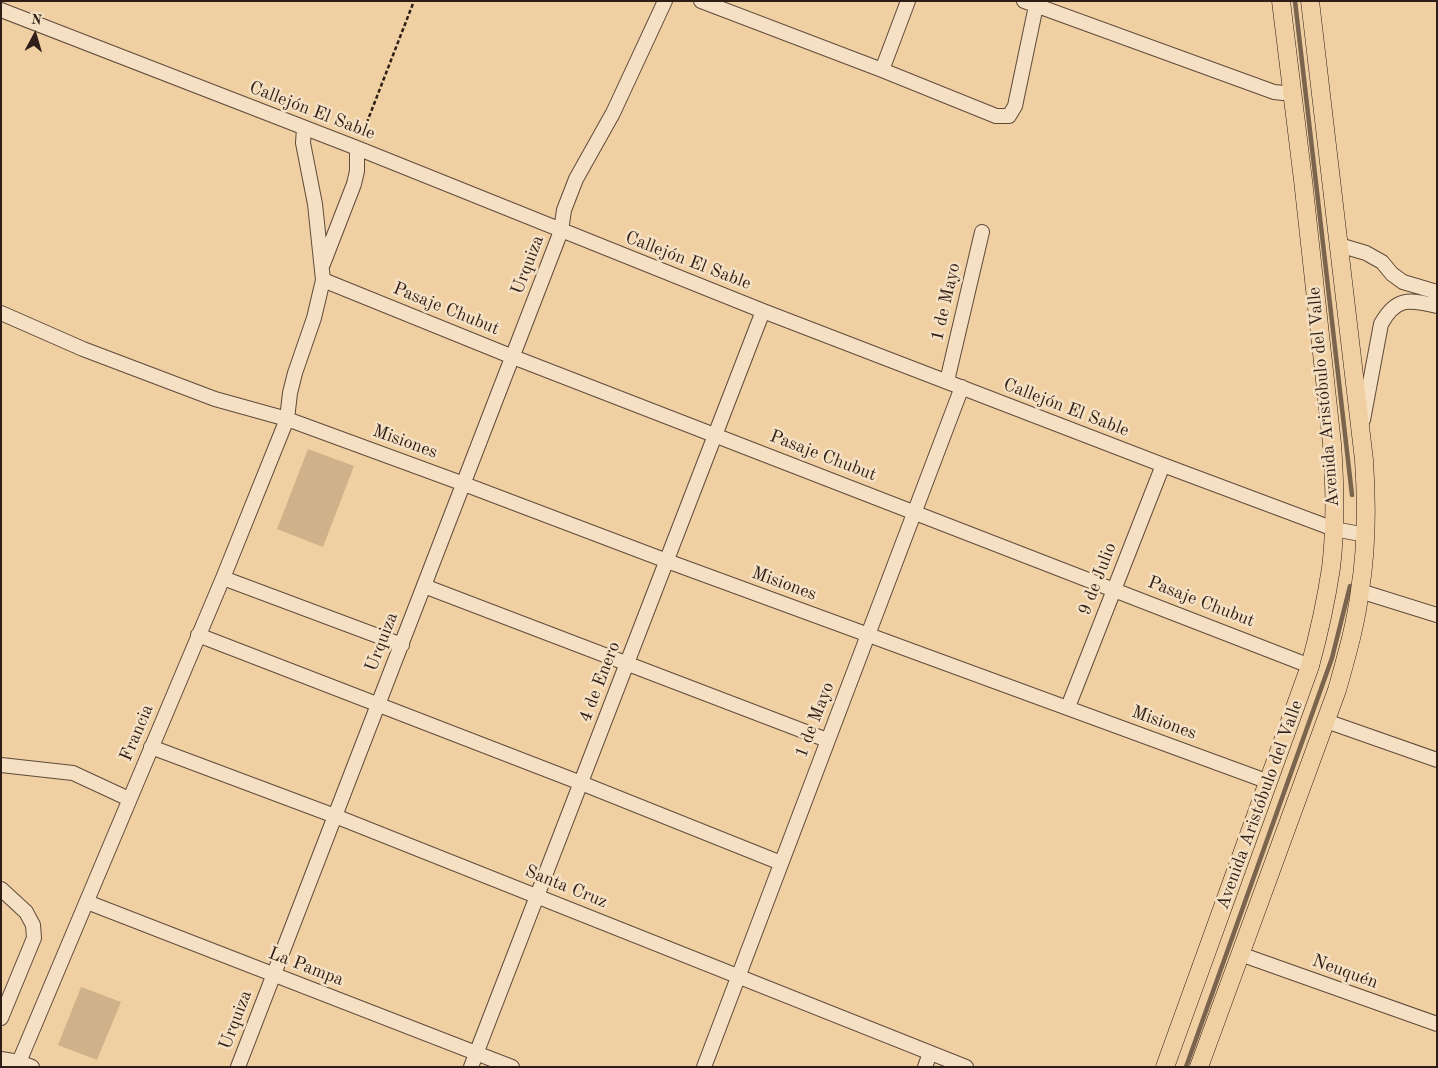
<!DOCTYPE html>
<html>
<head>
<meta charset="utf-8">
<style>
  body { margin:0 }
  #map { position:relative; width:1438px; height:1068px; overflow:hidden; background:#f0d0a2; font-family:"Old Standard TT",serif }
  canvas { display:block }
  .frame { position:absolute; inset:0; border:2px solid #2e1e17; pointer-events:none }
  .north { position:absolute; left:10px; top:10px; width:50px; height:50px; -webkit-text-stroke:4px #f5e0c3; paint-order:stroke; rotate:6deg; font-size:14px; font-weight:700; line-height:20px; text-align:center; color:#2e1e17 }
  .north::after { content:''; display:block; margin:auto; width:18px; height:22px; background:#2e1e17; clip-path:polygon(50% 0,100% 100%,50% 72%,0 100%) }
</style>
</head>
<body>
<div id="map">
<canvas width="1438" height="1068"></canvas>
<div class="frame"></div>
<div class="north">N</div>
</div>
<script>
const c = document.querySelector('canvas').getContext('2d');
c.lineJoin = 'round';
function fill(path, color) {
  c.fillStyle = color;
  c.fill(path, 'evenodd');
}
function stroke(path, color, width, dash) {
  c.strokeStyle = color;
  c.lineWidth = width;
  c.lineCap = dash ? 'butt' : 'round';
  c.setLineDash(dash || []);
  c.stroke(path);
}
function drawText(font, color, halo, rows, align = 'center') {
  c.font = font + ' "Old Standard TT",serif';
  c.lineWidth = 5;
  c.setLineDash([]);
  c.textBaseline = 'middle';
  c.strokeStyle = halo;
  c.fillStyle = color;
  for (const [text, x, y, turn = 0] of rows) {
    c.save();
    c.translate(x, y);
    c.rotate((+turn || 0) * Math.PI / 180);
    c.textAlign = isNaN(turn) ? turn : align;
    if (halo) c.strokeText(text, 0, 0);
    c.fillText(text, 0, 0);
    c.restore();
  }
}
const green = new Path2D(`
  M308 449 354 466 323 547 277 529Z
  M81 987 121 1002 97 1060 58 1045Z`);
const stream = new Path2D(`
  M1295 1 1352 495
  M1186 1067 1332 658 1350 586`);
const path = new Path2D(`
  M362 135 414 1`);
const minor = new Path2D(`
  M701 1 882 70 996 116H1009L1015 106 1037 1
  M1024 1 1274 92 1293 94
  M1 10 357 148 763 311 1163 465 1334 529 1366 535
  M882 70 908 1
  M1339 245 1366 253 1382 262 1392 274 1403 282 1437 292
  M323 264 354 184 357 171V148
  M323 280 513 357 1310 666
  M1 313 83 349 215 399 287 419 464 484 667 561 1269 782
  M947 381 982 232
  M1363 420 1381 324C1396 297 1409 299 1437 306
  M223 578 402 645
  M424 586 827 740
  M1360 591 1437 615
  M198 635 581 783 781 863
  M1068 707 1163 465
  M1326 721 1437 760
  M151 747 335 816 966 1067
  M1 765 73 773 129 799
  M1 889 26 912 33 925 34 938 1 1018
  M87 902 512 1067
  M1240 954 1437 1024
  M1 1059 19 1062 32 1067
  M19 1062 223 578 287 419 290 393 295 373 314 318 323 280 315 204 303 143 304 128
  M238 1067 561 231 564 210 576 179 613 113 665 1
  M471 1067 763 311
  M704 1067 962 387
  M925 1067 930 1053`);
const major = new Path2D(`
  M1165 1067 1310 666C1319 633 1326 601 1331 568 1336 527 1335 485 1332 444L1303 180 1281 1
  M1199 1067 1337 690C1346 658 1356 624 1360 590 1367 547 1367 504 1364 460L1310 1`);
const streetNames = [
  ["Callejón El Sable",312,111,21],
  ["Callejón El Sable",688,261,21],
  ["Urquiza",528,265,-69],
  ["1 de Mayo",946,302,-77],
  ["Pasaje Chubut",446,309,22],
  ["Avenida Aristóbulo del Valle",1324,397,-95],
  ["Callejón El Sable",1066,408,21],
  ["Misiones",405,442,20],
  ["Pasaje Chubut",823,456,21],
  ["9 de Julio",1098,579,-69],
  ["Misiones",784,584,20],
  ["Pasaje Chubut",1201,602,21],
  ["Urquiza",382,642,-69],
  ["4 de Enero",600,682,-69],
  ["1 de Mayo",815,720,-69],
  ["Misiones",1164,723,20],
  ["Francia",137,733,-67],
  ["Avenida Aristóbulo del Valle",1260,805,-70],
  ["Santa Cruz",566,887,22],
  ["La Pampa",306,967,21],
  ["Neuquén",1345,972,20],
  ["Urquiza",236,1020,-69]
];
fill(green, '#cfb28a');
stroke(stream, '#7b644e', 4.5);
stroke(minor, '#5e4a3a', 16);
stroke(major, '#2e1e17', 19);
stroke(path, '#2e1e17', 2.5, [4, 2.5]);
stroke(minor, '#f5e0c3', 14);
stroke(major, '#f0d0a2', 18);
drawText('18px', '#2e1e17', '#f5e0c3', streetNames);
</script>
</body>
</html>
